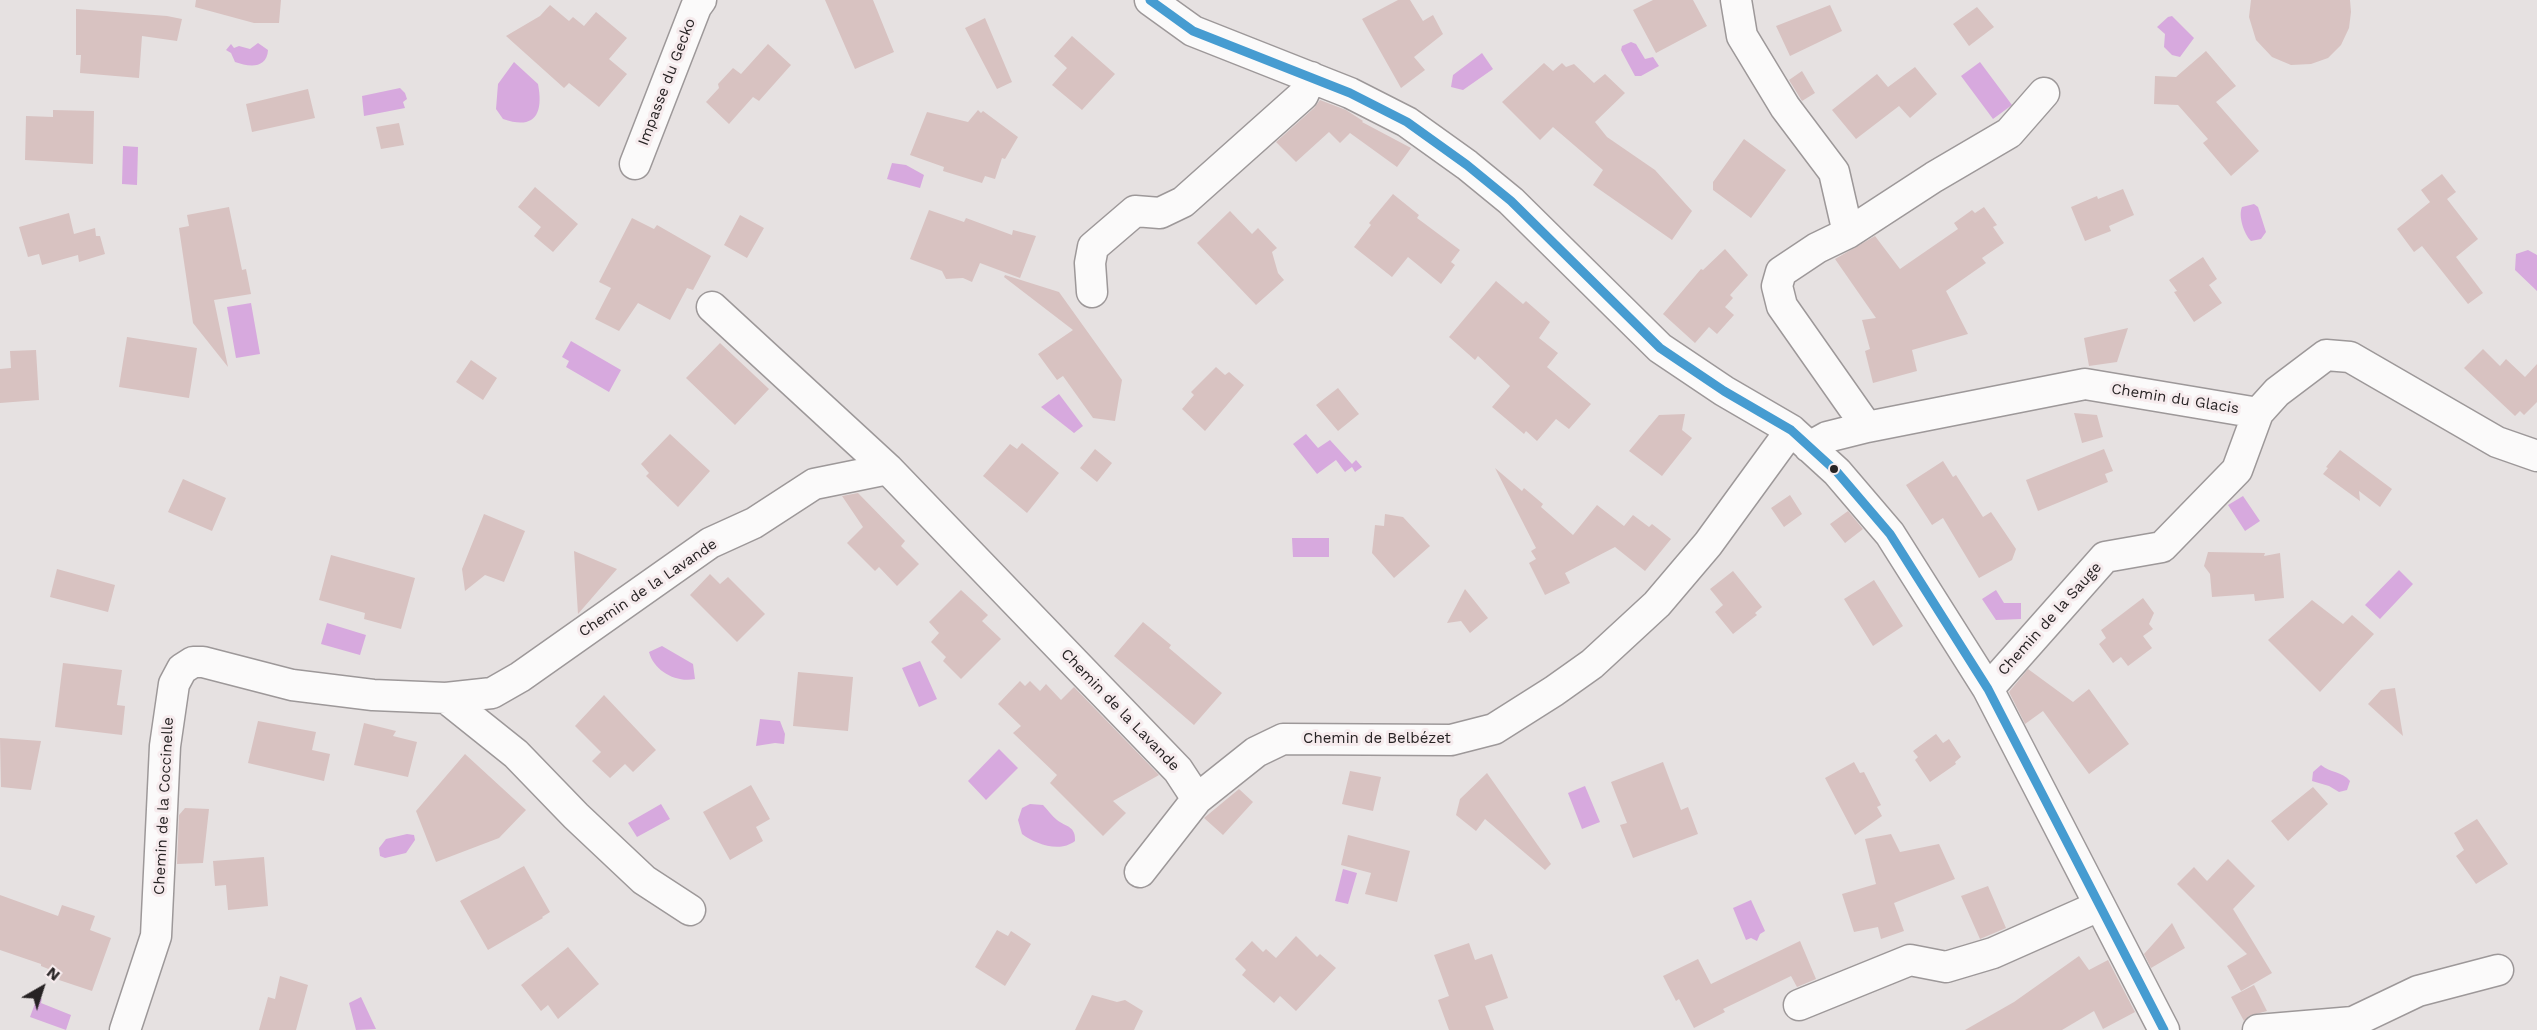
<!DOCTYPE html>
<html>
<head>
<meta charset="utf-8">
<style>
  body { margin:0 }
  #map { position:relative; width:2537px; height:1030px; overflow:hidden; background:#e6e1e1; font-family:"Work Sans",sans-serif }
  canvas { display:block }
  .north { position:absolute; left:12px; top:958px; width:60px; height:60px; -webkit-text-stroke:4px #f6ebed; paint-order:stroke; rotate:39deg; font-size:16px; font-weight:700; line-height:24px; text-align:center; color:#272324 }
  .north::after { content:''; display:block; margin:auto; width:21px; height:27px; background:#272324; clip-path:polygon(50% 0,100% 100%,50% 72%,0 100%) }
</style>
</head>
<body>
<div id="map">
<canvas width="2537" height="1030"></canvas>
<div class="north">N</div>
</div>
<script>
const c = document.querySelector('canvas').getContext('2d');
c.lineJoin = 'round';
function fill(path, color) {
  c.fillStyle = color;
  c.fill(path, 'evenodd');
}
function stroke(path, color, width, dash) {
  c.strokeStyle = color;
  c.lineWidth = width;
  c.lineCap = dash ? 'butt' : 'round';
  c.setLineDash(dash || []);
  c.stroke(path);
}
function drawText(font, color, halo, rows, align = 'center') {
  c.font = font + ' "Work Sans",sans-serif';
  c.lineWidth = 6;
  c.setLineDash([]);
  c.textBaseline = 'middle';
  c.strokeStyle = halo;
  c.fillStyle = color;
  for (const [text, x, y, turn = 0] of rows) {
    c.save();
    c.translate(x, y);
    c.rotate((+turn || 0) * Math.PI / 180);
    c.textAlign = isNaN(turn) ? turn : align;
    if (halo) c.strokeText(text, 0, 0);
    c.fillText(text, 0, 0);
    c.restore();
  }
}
const water = new Path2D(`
  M2172 16 2194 38 2180 57 2172 55 2164 47 2165 34 2157 27 2168 17Z
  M1631 42 1636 44 1645 59 1653 57 1659 66 1641 76H1635L1621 50 1622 46Z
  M258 43 268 50C267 69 249 67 235 62L231 53 226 50 231 44 234 48 239 46 250 49Z
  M1482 53 1493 69 1463 90 1451 87 1453 75Z
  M514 62 538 84C544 115 534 130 503 119L496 109 498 84Z
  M1980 62 2012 105 1993 119 1961 76Z
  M400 88 405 93 407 99 403 102 405 108 364 116 362 96Z
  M123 146 138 147 137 185 122 184Z
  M892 163 906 165 924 175 920 188 887 179Z
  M2254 204 2258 207 2266 232 2261 239 2251 241C2244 234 2238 216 2242 207Z
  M2528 250 2537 255V291L2515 270 2516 254Z
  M251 303 260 354 236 358 227 307Z
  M571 341 621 370 609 392 566 367 569 361 562 357Z
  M1059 394 1083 426 1074 433 1041 407Z
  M1306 434 1318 448 1330 440 1352 464 1356 460 1362 467 1355 472 1352 467 1345 472 1336 460 1317 474 1293 444Z
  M2243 496 2260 521 2245 531 2228 505Z
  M1292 538H1329V557H1293Z
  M2399 570 2413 584 2380 619 2365 605Z
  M1996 590 2004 603H2021V619L1996 620 1982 599Z
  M327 623 366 635 360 655 321 644Z
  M662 646 693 664 695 679C676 683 654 671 649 652Z
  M920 661 937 699 919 707 902 668Z
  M760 719 780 721 785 734 784 744 775 743 756 746Z
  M999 749 1018 768 986 800 968 781Z
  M2321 765C2330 773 2342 771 2350 781L2347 790 2339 792 2329 786 2312 781 2313 772Z
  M1585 786 1600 822 1582 829 1568 793Z
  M661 804 670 819 637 837 628 823Z
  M1030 804 1043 805C1048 810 1052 816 1057 820 1066 827 1076 826 1075 841 1060 853 1035 844 1022 834L1018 820 1022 808Z
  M407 834 414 835 415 840 406 853 385 858 380 856 379 848 386 839Z
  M1343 869 1357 873 1348 904 1335 901Z
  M1751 900 1765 931 1760 934 1757 941 1751 938 1746 940 1733 908Z
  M361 997 376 1029 356 1030 349 1003Z
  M37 998 42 999 41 1003 71 1015 66 1030 30 1017Z`);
const building = new Path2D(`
  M196 0H281L279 23H254L195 7Z
  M825 0H873L894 52 855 69Z
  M1398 0H1410L1423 21 1433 15 1443 34 1414 57 1425 70 1401 88 1362 19Z
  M1653 0H1693L1707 26 1656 53 1633 10Z
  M2251 0H2350L2351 12 2349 28 2341 45 2328 58 2311 64 2291 65 2272 57 2256 40 2249 17Z
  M550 5 569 21 573 17 584 26 596 12 627 38 609 59 627 74 599 107 569 83 564 88 506 36 540 16Z
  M1830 5 1842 31 1790 56 1776 26Z
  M1977 7 1994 27 1969 46 1953 24Z
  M76 9 167 16 182 19 177 41 142 36 139 78 80 73 81 55H76Z
  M985 18 1012 82 997 89 965 28Z
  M1072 36 1115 74 1082 110 1052 85 1067 68 1054 56Z
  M768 44 791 65 759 101 753 97 729 124 706 102 719 88 718 84 733 68 741 74Z
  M2206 51 2236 86 2216 102 2259 151 2231 176 2203 143 2208 139 2178 105 2154 104 2155 76 2176 77Z
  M1544 63 1553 71 1562 63 1566 67 1574 64 1594 83 1605 74 1625 93 1595 122 1607 137 1655 170 1692 211 1672 240 1593 185 1603 170 1553 127 1540 140 1502 102Z
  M1915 67 1937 94 1910 118 1899 106 1856 139 1832 110 1877 74 1888 87Z
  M1802 71 1815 93 1802 101 1789 80Z
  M308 89 315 118 252 132 246 104Z
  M1320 100 1346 110 1363 121 1362 122 1411 148 1397 167 1350 133 1340 143 1329 132 1296 162 1276 142 1314 108Z
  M53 110 94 111 93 164 25 160 26 116 53 117Z
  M978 110 981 113 983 111 1018 137 1005 159 1002 158 995 179 985 176 982 183 943 171 944 167 910 155 927 112 968 122Z
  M399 123 404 145 381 149 376 127Z
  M1744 139 1786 170 1751 218 1713 190V182Z
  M2442 174 2456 192 2447 199 2478 239 2456 257 2483 293 2468 304 2422 246 2414 252 2397 229 2430 202 2421 190Z
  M535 187 578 224 553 252 534 236 541 227 518 207Z
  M2123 189 2134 215 2109 226 2111 231 2085 241 2071 207 2097 196 2098 199Z
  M1393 194 1419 215 1417 218 1460 250 1451 262 1455 265 1441 284 1408 257 1392 277 1354 247 1371 225 1369 223Z
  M229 207 242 270 246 269 251 294 214 300 228 367 193 323 179 228 189 226 187 215Z
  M1984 207 1997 225 1993 227 2004 243 1982 258 1986 263 1946 291 1968 334 1912 350 1917 371 1873 383 1865 351 1870 349 1862 320 1876 318 1835 259 1875 236 1900 269 1958 229 1954 223 1972 210 1975 213Z
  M929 210 964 222 966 218 1012 235 1013 230 1036 236 1020 278 980 263 972 282 963 278 946 279 942 271 910 259Z
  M1230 211 1252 234 1258 228 1277 248 1272 252 1278 273 1284 280 1256 305 1197 243Z
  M69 213 74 234 95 228 96 236H100L105 254 79 262 78 255 42 265 39 254 28 257 19 227Z
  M740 215 764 228 747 258 724 245Z
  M632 218 654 229 657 225 711 256 693 290 687 288 670 320 638 303 619 331 595 319 611 288 599 282Z
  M1725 249 1748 275 1730 295 1733 298 1725 307 1734 315 1717 334 1709 327 1695 343 1663 314 1701 269 1703 270Z
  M2203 257 2217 279 2209 285 2222 303 2194 322 2174 292 2177 291 2169 280Z
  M1005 275 1059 292 1122 380 1115 421 1093 418 1063 376 1057 380 1038 354 1073 330 1004 277Z
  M1496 281 1523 304 1526 301 1550 322 1539 338 1558 353 1547 367 1591 404 1569 429 1556 419 1537 441 1526 431 1524 434 1492 407 1510 386 1478 356 1475 360 1449 337Z
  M2128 328 2117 362 2089 366 2084 338Z
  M127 337 197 348 189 398 119 387Z
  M720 343 769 389 735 425 686 378Z
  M2483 349 2500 366 2506 359 2525 377 2537 364V402L2524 415 2520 411 2515 416 2464 368Z
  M36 350 39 400 0 403V369L11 368 10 351Z
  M471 360 497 378 483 400 456 382Z
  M1216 367 1225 375 1229 372 1244 385 1205 431 1182 409 1194 395 1191 392Z
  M1338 388 1359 414 1338 431 1316 405Z
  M2074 413 2097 415 2103 437 2082 443Z
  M1685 414 1682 430 1692 438 1662 476 1629 451 1659 415Z
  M670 434 710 471 678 507 646 476 649 473 641 464Z
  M1022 443 1059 473 1027 513 983 476 1010 444 1017 449Z
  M1095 449 1112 463 1097 482 1080 468Z
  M2104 449 2113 471 2105 474 2108 482 2038 511 2026 480Z
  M2340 450 2392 489 2380 507 2359 491 2360 501 2323 474 2328 468 2326 467Z
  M1943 461 1953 477 1956 475 1983 517 1991 512 2016 549 2012 560 1979 578 1943 518 1932 525 1906 485Z
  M1495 468 1522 491 1524 488 1543 504 1541 507 1573 535 1597 505 1624 526 1633 515 1649 527 1652 524 1671 539 1645 571 1615 547 1565 573 1570 583 1545 595 1529 563 1536 559 1531 551 1536 548Z
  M183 479 226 498 212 531 168 512Z
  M858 493 905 541 901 546 919 564 897 586 879 567 875 571 847 543 863 527 842 496Z
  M1790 495 1802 514 1784 527 1771 508Z
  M1848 511 1863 529 1845 543 1830 524Z
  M484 514 525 531 504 582 485 575 465 591 462 569Z
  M1385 514 1403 517 1430 546 1394 578 1372 553 1375 525 1384 526Z
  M574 551 617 569 578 614Z
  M2208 552 2265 553 2264 556 2280 553 2284 598 2255 601 2254 594 2212 597 2210 574 2204 566Z
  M331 555 415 578 401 629 364 619 365 613 319 600Z
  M57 569 115 585 108 612 50 597Z
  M1733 571 1762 607 1755 613 1757 615 1733 634 1715 612 1723 605 1710 589Z
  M710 574 720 584 728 577 765 614 737 642 690 595Z
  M1874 580 1903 626 1873 646 1844 599Z
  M1465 589 1488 618 1470 633 1461 621 1447 623Z
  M961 590 988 615 982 621 1001 639 961 679 943 661 946 657 931 642 939 633 929 622Z
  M2143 598 2154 613 2149 624 2153 629 2143 636 2152 648 2128 666 2121 657 2113 663 2099 644 2106 638 2101 630Z
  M2312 600 2343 624 2352 615 2374 634 2320 692 2268 640Z
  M1143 622 1171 645 1169 648 1222 693 1194 725 1114 656Z
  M63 663 122 670 117 705 125 706 122 735 55 727Z
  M2028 669 2073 702 2089 689 2129 744 2089 774 2043 711 2025 724 2009 692Z
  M798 672 853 677 848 731 793 726Z
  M1020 681 1025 686 1030 681 1040 691 1046 684 1061 700 1074 687 1159 775 1113 801 1126 813 1103 836 1050 783 1057 775 1013 733 1021 726 998 704Z
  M2395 688 2403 736 2368 704 2381 690Z
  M604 695 656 750 633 772 625 764 610 778 592 761 601 752 575 726Z
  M258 721 316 732 312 750 330 754 324 781 248 763Z
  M364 723 396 731 393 736 417 742 408 777 354 765Z
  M1936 734 1943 743 1949 739 1961 757 1955 762 1956 764 1930 782 1915 760 1918 757 1913 751Z
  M0 738 41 741 31 790 1 787Z
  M465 754 526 810 499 838 436 862 416 811Z
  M1663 762 1681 810 1688 807 1698 834 1633 858 1620 825 1627 823 1611 782Z
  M1854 762 1860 773 1864 772 1881 805 1877 807 1882 816 1855 835 1825 778Z
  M1350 771 1381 777 1373 811 1342 804Z
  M1487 773 1551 864 1545 870 1485 819 1476 831 1456 815 1460 799Z
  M751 785 770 819 756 827 763 841 730 860 703 812Z
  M2313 787 2328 804 2288 841 2271 821Z
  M1239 789 1253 802 1223 835 1204 818Z
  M185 808 209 809 203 863 177 864 179 815Z
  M2477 819 2508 864 2476 884 2456 856 2464 850 2454 833Z
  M1891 834 1900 852 1939 844 1955 879 1894 903 1904 931 1881 939 1878 927 1854 932 1842 894 1876 884 1865 839Z
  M1348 835 1410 851 1397 902 1365 894 1371 873 1341 865Z
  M264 857 268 906 228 910 226 885 215 886 213 861Z
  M2228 859 2255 886 2233 909 2272 973 2241 991 2227 966 2247 954 2177 884 2194 867 2207 881Z
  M524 866 550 912 542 917 543 918 488 950 460 901Z
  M1988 886 2006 928 1980 939 1961 896Z
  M0 895 58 916 62 905 95 916 90 930 111 938 92 991 59 980 61 974 41 966V964L0 950Z
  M2172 923 2185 948 2151 968 2144 954Z
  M997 930 1008 936 1011 931 1031 944 1005 986 975 967Z
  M1296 936 1317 957 1320 954 1336 968 1296 1011 1280 996 1274 1003 1242 975 1246 970 1235 959 1252 941 1263 952 1266 949 1276 958Z
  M1800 941 1816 979 1797 987 1791 976 1723 1009 1725 1012 1694 1028 1679 999 1676 1001 1663 976 1698 959 1711 984Z
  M1469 943 1475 960 1492 954 1508 998 1485 1006 1494 1030H1449L1438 1000 1449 996 1434 955Z
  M568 947 599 984 558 1019 548 1005 541 1011 521 985Z
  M2079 956 2089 970 2108 960 2135 1012 2103 1029 2094 1011 2062 1030H1965L2014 1002Z
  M280 976 308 985 296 1030H259L268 997 275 999Z
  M2254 985 2267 1011 2249 1016 2244 1021 2231 997Z
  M1092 995 1117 1002 1125 1000 1143 1011 1134 1030H1075Z`);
const minor = new Path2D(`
  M1150 0 1193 31 1350 93 1407 122 1467 165 1511 201 1660 348 1724 391 1791 430 1837 472 1890 534 1988 689 2164 1030
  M1736 0 1742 36 1785 107 1834 172 1848 233
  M635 164 696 7 701 0
  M1092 292 1090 263 1093 247 1135 211 1160 213 1183 202 1303 95 1311 77
  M712 307 888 469 1178 770 1197 799
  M1867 427 1782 306 1777 286 1781 272 1817 248 1848 233 1934 177 2009 133 2044 93
  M1809 447 1827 437 1867 427 2085 384 2258 413 2277 392 2326 355 2350 357 2497 442 2537 456
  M1988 689 2105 557 2162 547 2237 470 2258 413
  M446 698 492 693 520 677 710 543 754 523 814 484 888 469
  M1140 872 1197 799 1256 752 1283 739 1451 740 1494 729 1554 691 1592 664 1657 604 1708 544 1791 430
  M1799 1005 1910 960 1946 967 1993 953 2099 906
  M125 1030 156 936 165 746 174 684 182 669 193 662H203L292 685 373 695 446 698 516 754 576 816 644 880 690 910
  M2258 1030 2353 1022 2418 991 2498 970`);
const bus1 = new Path2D(`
  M1150 0 1193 31 1350 93 1407 122 1467 165 1511 201 1660 348 1724 391 1791 430 1837 472 1890 534 1988 689 2164 1030`);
const markers = [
  [1834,469,5,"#272324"]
];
const streetNames = [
  ["Impasse du Gecko",667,82,-69],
  ["Chemin du Glacis",2175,399,9],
  ["Chemin de la Lavande",648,588,-34],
  ["Chemin de la Sauge",2050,619,-48],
  ["Chemin de la Lavande",1120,710,46],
  ["Chemin de Belbézet",1377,739],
  ["Chemin de la Coccinelle",164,806,-87]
];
fill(water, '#d7a9de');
fill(building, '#d8c2c1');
stroke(minor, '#9d9899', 33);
stroke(minor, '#fbfafa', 30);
stroke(bus1, '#469cd1', 9);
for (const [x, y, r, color] of markers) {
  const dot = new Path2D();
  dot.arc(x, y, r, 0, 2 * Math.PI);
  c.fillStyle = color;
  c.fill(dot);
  stroke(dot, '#f6ebed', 2);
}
drawText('15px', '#272324', '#f6ebed', streetNames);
</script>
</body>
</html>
